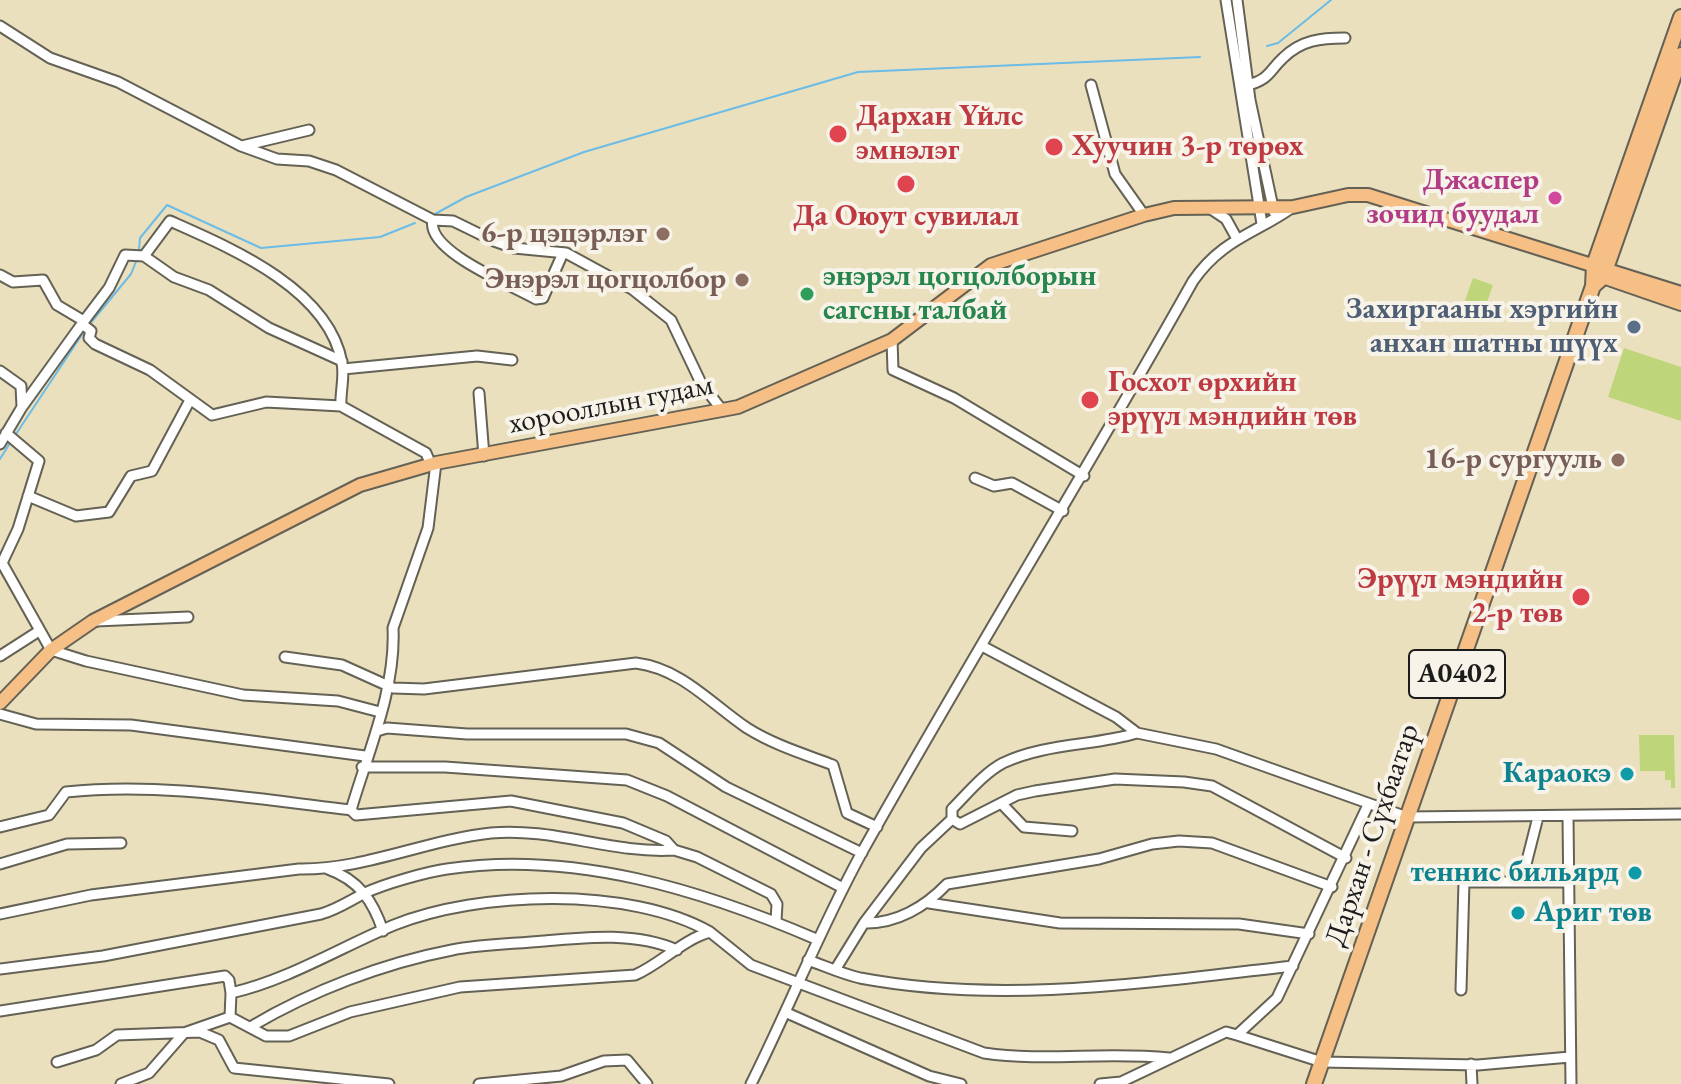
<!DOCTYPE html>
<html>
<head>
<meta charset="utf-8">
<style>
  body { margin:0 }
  canvas { display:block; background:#ebe0be }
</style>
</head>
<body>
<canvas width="1681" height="1084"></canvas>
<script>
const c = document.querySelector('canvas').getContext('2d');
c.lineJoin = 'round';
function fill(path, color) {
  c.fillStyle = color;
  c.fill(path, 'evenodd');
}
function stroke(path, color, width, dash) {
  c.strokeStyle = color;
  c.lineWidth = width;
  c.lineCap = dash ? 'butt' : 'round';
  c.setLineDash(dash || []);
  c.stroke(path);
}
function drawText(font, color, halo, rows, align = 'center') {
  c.font = font + ' "EB Garamond",serif';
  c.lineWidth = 8;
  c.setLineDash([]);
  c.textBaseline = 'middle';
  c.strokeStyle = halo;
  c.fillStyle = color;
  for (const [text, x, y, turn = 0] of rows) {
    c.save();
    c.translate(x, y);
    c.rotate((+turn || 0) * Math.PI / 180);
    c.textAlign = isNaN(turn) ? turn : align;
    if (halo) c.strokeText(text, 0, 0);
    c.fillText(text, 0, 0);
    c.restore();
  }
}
const green = new Path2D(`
  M1473 278 1493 285 1481 319 1461 312Z
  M1624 348 1681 367V421L1608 397Z
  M1639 735H1674L1675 788H1671V780H1665V771H1640Z`);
const stream = new Path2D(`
  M1267 46 1278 43 1331 0
  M435 214 466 197 584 152 858 72 1200 57
  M139 250 140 238 167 205 261 248 380 237 415 223
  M89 325 131 274 137 259
  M16 434 85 330
  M0 459 10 443`);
const minor = new Path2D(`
  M1226 0 1262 224
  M1237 0 1250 100 1274 212
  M0 26 50 58 118 82 241 146 277 159 309 161 336 170 433 220 453 221 494 241 514 248 566 253 632 289 671 320 701 383 722 410
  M1091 85 1115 174 1144 215
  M1248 85C1270 79 1269 71 1283 58 1301 40 1321 38 1345 38
  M242 146 309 130
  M1211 209 1226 219 1236 237
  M433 220C425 251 512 285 536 299L543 298 563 253
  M144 256 170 221C231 248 329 289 342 363 345 377 340 392 341 406L426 453 431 465
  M0 275 13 282 43 280 57 305 84 321 109 288 125 255 144 256 174 277 209 290 269 328 342 361
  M82 324 91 331 89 338 95 344 150 370 212 415 266 402 341 406
  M892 340 893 370 954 398 1084 476
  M343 369 477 356 512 360
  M0 371 21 386 22 407
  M479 393 484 456
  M6 433 39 461 18 529 2 563 51 650 86 661 243 695 338 701 380 712
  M0 444 22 407 84 321
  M975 478 994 486 1012 483 1063 511
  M28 496 76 516 109 512 131 476 152 471 190 400
  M96 621 188 617
  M982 646 1116 717 1137 733 1216 749 1407 817 1681 814
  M0 656 39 631
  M285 657 342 665 393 688 424 689 636 663C682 669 710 703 747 728 774 745 804 754 833 765L847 813 877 827
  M0 714 36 724 131 725 365 756
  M377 731 387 728 467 734H626L659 743 726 787 862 853
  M362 767H445L627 780 667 796 843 888
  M1001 803 1024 827 1072 831
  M1568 817 1571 1084
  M952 819 960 824 1017 795 1035 791 1115 779 1184 782 1212 786 1346 858
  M0 827 49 815 66 792C161 782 256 799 351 810
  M674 850 697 857 771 894 777 904 776 921
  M0 864 67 844 121 843
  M328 869C359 880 373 901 383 931
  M1522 880 1538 817
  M929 903 1060 923 1239 924 1309 934
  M0 914 91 895 299 869C364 870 426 840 491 833 552 827 612 854 674 850L666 841 623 823 511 801 356 815 351 810C368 752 396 689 393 628L428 528 436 463
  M864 923 921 848 952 819V809C967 794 984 773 1003 763 1045 743 1094 746 1137 733
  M808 960C825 966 842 974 860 978 1003 1005 1150 982 1293 966
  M0 969 103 956 321 914C338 909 349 901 365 893 384 884 426 872 447 869 573 850 702 890 816 939
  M835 970 864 923C896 924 925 907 947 884L1099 859 1152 844 1179 841 1212 843 1332 887
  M1461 990 1464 882H1569
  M0 1011 225 976 229 980 231 993
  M787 1013 929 1076 961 1084
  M230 1017 231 993C288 980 341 947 394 925 479 891 629 886 710 932
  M252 1026C311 991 384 963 452 950 482 944 514 944 544 941 587 937 636 932 677 950
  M1237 1035 1322 1062 1478 1065 1570 1057
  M57 1062 96 1050 117 1035 200 1032 219 1040 234 1068 389 1084
  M1471 1064 1472 1084
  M121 1084 149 1073 184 1033 230 1017 266 1036H289L350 1012 460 987 635 975C662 963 682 940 710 932L751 965 984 1053C1045 1062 1107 1051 1169 1058
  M479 1084 561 1076 604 1061 627 1060 647 1084
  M751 1084C789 1008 820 929 861 854 969 661 1085 474 1193 281 1222 239 1255 234 1293 207
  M1100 1084 1121 1082 1226 1032 1237 1035 1277 998 1368 805`);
const major = new Path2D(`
  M1597 275 1681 304
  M0 703 51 650 93 621 360 485 436 463 738 407 892 340 991 265 1144 215 1174 208 1293 207 1348 195H1368L1681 293`);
const highway = new Path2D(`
  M1593 286 1603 277 1681 55
  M1314 1084 1593 286 1594 265 1681 17`);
const markers = [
  [838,134,10,"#e0444e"],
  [1054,147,10,"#e0444e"],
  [906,184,10,"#e0444e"],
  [1555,198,8,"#d1479c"],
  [663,234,8,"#8d6e63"],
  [742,280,8,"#8d6e63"],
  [807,294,8,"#2e9e5b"],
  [1634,327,8,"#5c6f8a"],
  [1090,400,10,"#e0444e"],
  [1618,460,8,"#8d6e63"],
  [1581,597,10,"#e0444e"],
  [1627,774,8,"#0f9aa8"],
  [1635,873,8,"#0f9aa8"],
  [1518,913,8,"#0f9aa8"]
];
const shields = [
  [1457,674,96]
];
const shieldNames = [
  ["A0402",1457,674]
];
const healthNames = [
  ["Дархан Үйлс",856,117],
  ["эмнэлэг",856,151],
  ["Хуучин 3-р төрөх",1072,147],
  ["Да Оюут сувилал",906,217,"center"],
  ["Госхот өрхийн",1108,383],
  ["эрүүл мэндийн төв",1108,417],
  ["Эрүүл мэндийн",1563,580,"right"],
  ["2-р төв",1563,614,"right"]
];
const hotelNames = [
  ["Джаспер",1539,181],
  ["зочид буудал",1539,215]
];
const educationNames = [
  ["6-р цэцэрлэг",647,234],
  ["Энэрэл цогцолбор",726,280],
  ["16-р сургууль",1602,460]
];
const leisureNames = [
  ["энэрэл цогцолборын",823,277],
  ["сагсны талбай",823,311]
];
const serviceNames = [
  ["Захиргааны хэргийн",1618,310],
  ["анхан шатны шүүх",1618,344]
];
const streetNames = [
  ["хорооллын гудам",611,405,-11],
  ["Дархан - Сүхбаатар",1373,835,-71]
];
const cultureNames = [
  ["Караокэ",1611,774],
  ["теннис бильярд",1619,873],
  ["Ариг төв",1534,913,"left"]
];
fill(green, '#bed57a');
stroke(stream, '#6bbce6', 2);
stroke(minor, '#646155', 13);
stroke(major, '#646155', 16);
stroke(highway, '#646155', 18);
stroke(minor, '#fff', 9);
stroke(major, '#f5bf86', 12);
stroke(highway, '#f5bf86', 14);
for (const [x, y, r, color] of markers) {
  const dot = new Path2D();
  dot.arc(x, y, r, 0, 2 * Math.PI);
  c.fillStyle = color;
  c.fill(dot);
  stroke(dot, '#f7f3e8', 3);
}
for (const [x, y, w] of shields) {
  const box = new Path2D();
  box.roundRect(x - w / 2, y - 24, w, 48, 6);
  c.fillStyle = '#f7f3e8';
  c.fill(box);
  stroke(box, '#1c1c1c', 2);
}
drawText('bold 28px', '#1c1c1c', null, shieldNames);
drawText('bold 30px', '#be3a42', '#f7f3e8', healthNames, 'left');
drawText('bold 30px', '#b23c85', '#f7f3e8', hotelNames, 'right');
drawText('bold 30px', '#785e54', '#f7f3e8', educationNames, 'right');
drawText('bold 30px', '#27864d', '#f7f3e8', leisureNames, 'left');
drawText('bold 30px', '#4e5e75', '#f7f3e8', serviceNames, 'right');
drawText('30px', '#1c1c1c', '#f7f3e8', streetNames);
drawText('bold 30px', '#0d838f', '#f7f3e8', cultureNames, 'right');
</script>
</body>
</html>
